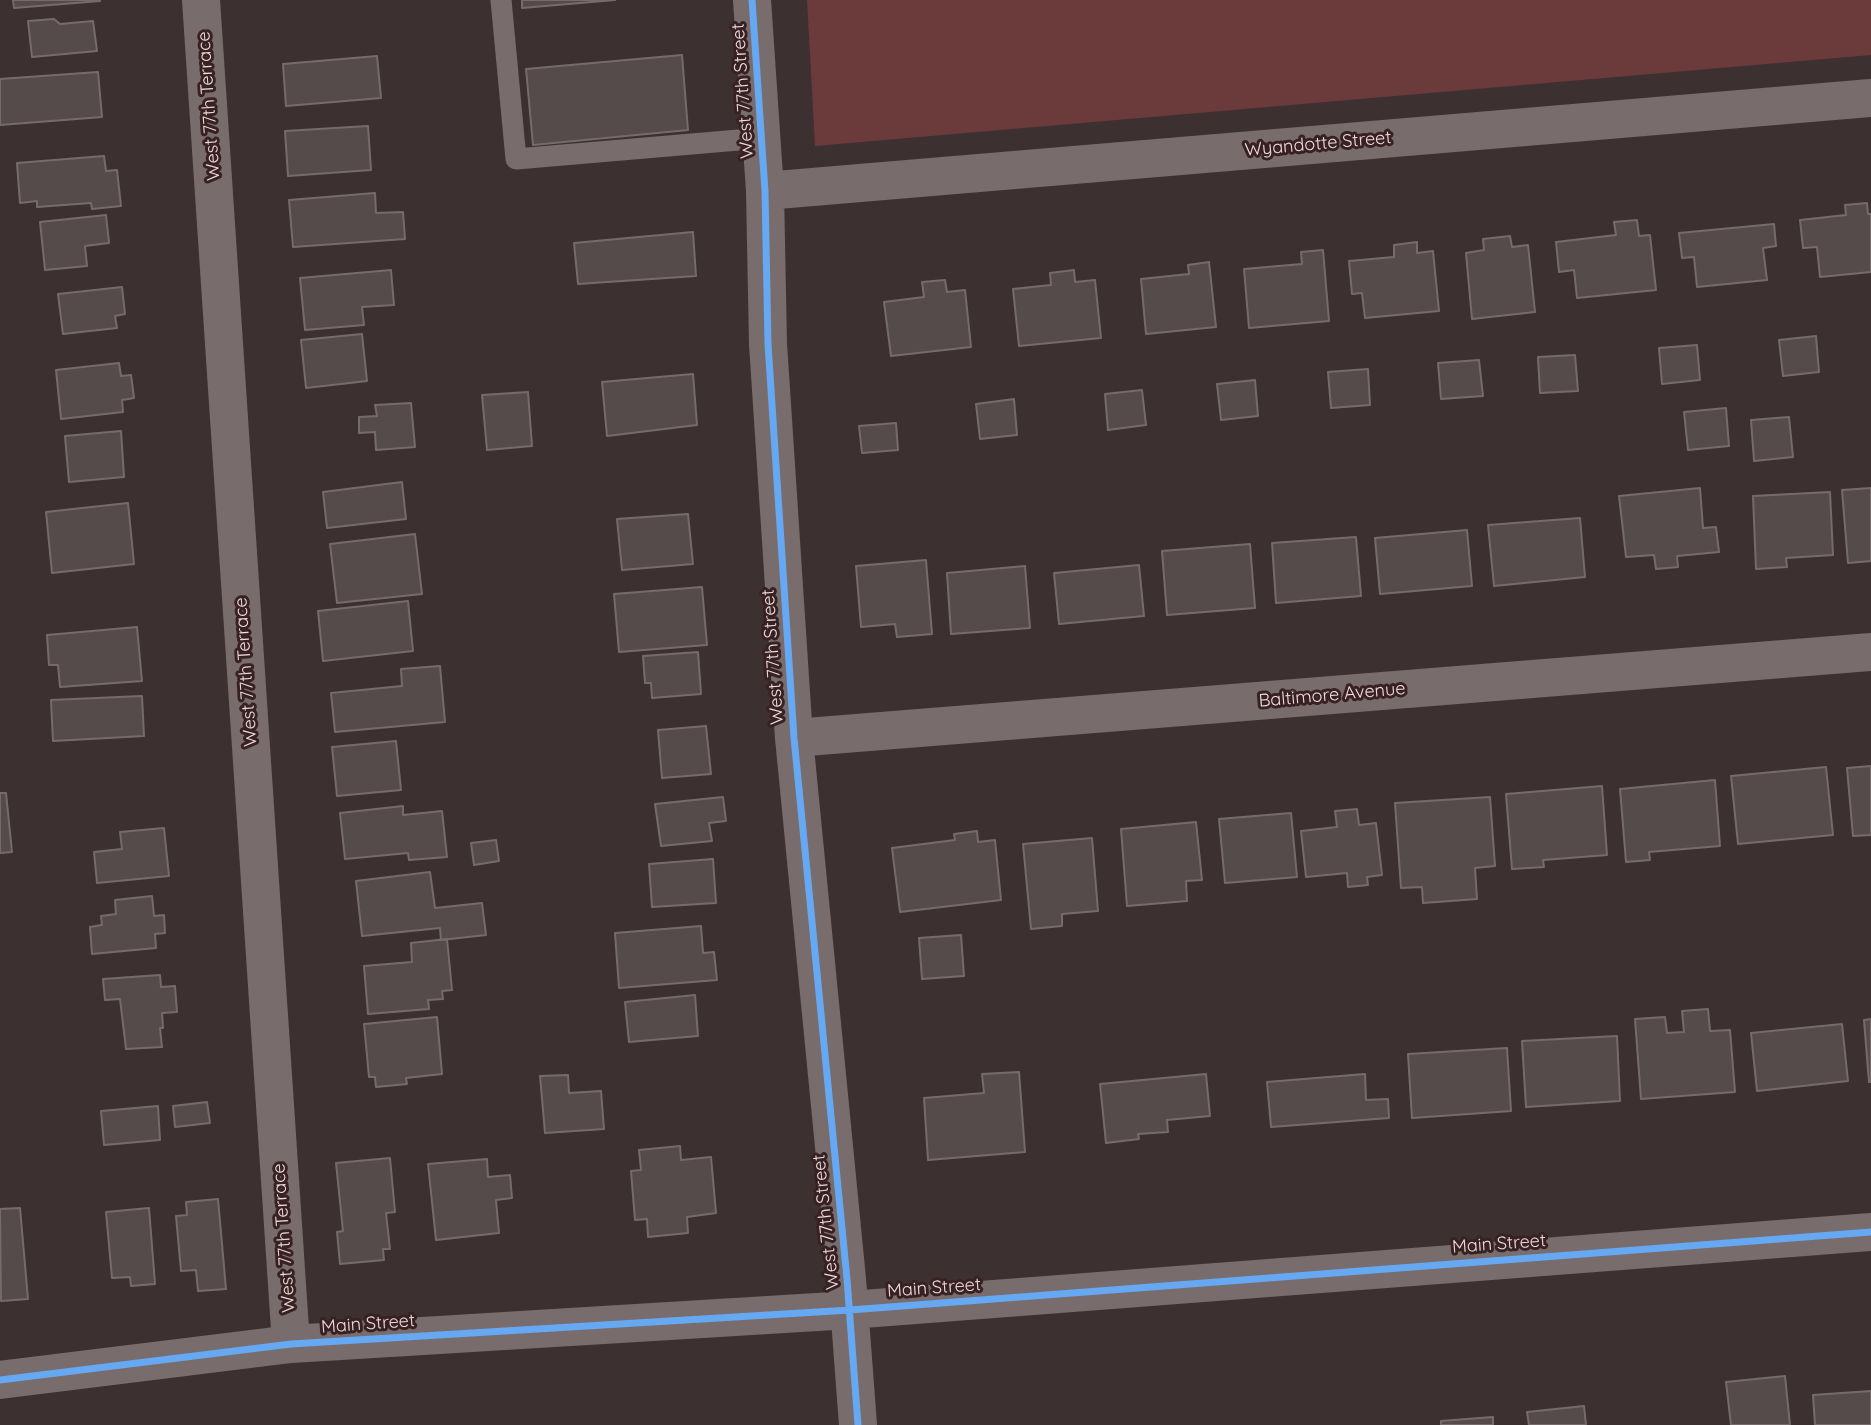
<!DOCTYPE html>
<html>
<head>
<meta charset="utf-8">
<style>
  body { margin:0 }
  canvas { display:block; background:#3d3030 }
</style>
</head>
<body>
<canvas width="1871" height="1425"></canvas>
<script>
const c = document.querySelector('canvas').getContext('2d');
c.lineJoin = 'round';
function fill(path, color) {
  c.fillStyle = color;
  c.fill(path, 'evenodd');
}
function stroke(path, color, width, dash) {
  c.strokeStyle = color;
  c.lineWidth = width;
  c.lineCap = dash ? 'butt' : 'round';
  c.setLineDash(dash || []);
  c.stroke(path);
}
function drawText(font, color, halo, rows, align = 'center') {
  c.font = font + ' Quicksand,sans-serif';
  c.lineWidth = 6;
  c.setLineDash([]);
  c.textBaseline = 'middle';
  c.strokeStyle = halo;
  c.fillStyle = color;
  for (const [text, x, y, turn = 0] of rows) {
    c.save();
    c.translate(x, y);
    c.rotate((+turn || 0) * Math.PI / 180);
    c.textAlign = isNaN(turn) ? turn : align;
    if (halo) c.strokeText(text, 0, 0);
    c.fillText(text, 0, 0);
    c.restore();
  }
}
const green = new Path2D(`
  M807 0H1871V55L815 146Z`);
const building = new Path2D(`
  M13 0H100V1L14 8Z
  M522 0H615L522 8Z
  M54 19 60 24 93 21 97 51 32 57 28 21Z
  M682 55 688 130 533 145 526 69Z
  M377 56 381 98 286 106 283 64Z
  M98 72 102 117 0 125V79Z
  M368 126 371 170 288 176 285 131Z
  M104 156 106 171 117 170 121 206 92 209 91 203 37 207V201L20 203 17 163Z
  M375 193 376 213 403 212 405 239 293 247 289 200Z
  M1867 203 1868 214H1871V272L1820 277 1817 247 1803 248 1800 220 1846 215 1845 205Z
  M106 215 109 243 85 246 87 266 45 270 40 222Z
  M1637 220 1639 236 1650 235 1656 290 1577 298 1574 270 1559 272 1556 242 1616 235 1614 222Z
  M1774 224 1776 246 1763 248 1767 280 1697 287 1694 257 1682 258 1679 233Z
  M693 232 696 276 578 284 574 243Z
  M1510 236 1512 247 1528 245 1535 312 1472 319 1466 253 1484 250 1483 239Z
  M1417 242V253L1433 251 1439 311 1365 318 1362 293 1352 294 1349 261 1394 257V245Z
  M1323 250 1329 321 1249 328 1244 269 1302 264 1301 252Z
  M1209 262 1216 327 1146 334 1141 279 1189 274 1188 265Z
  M391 270 394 305 362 307 364 325 305 330 300 278Z
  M1074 270 1075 282 1095 280 1101 338 1019 346 1013 289 1051 285 1050 273Z
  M945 280 947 292 965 290 971 347 891 356 884 302 924 297 922 282Z
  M122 287 125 314 115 316 117 328 63 334 58 294Z
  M362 334 367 381 306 388 301 340Z
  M1816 336 1819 372 1783 376 1779 340Z
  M1697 345 1700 380 1662 384 1659 348Z
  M1575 355 1578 391 1540 393 1538 357Z
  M1479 360 1483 396 1441 399 1438 363Z
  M119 363 121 376 131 375 134 398 122 400 123 412 61 419 56 370Z
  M1368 369 1370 405 1331 408 1328 372Z
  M693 374 697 425 607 436 602 382Z
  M1255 380 1258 416 1221 420 1217 384Z
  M1142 390 1146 425 1108 430 1105 394Z
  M528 392 532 446 487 450 482 395Z
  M1014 399 1017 435 980 439 976 404Z
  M411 403 415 447 376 450 375 432 359 433V417L377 416 375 405Z
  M1726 408 1729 446 1688 450 1684 412Z
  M1789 417 1793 457 1754 461 1751 420Z
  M896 423 898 450 862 453 859 426Z
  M121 431 124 477 69 482 65 436Z
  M402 482 406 519 327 528 323 492Z
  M1700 488 1703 528 1716 527 1719 552 1677 556 1678 567 1656 569 1654 555 1626 557 1619 496Z
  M1871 488V561L1848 563 1842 490Z
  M1830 492 1833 555 1786 558 1787 567 1756 569 1753 496Z
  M128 503 134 564 52 573 46 512Z
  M688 514 693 564 622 570 617 519Z
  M1580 518 1585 577 1494 586 1488 525Z
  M1467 530 1472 586 1380 594 1375 538Z
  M415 534 422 594 337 603 330 544Z
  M1356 537 1361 596 1276 603 1272 543Z
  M1250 544 1255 608 1167 615 1162 551Z
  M926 560 932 634 897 637 895 624 861 627 856 566Z
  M1139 565 1144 616 1059 624 1054 573Z
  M1025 566 1030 628 951 634 947 573Z
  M702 587 707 645 619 652 614 594Z
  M408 601 413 651 323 661 318 611Z
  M137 627 142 681 60 687 58 665H49L47 635Z
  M698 652 701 694 652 698 651 683H645L643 656Z
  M440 666 445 722 335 732 331 693 402 686 401 669Z
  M142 696 144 736 53 741 51 700Z
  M706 726 711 774 662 778 658 730Z
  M396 741 401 790 337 796 332 747Z
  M1871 766V835L1853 836 1847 768Z
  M1826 767 1833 835 1738 844 1731 776Z
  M1715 780 1720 846 1649 852 1650 860 1626 862 1620 789Z
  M1602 786 1607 855 1543 860 1544 867 1512 869 1506 794Z
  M0 793H6L12 852 0 853Z
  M723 797 726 821 709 823 712 841 661 846 655 804Z
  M1490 797 1495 866 1475 868 1477 899 1423 903 1422 887 1401 888 1395 803Z
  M403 806V815L442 811 447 857 409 860 408 853 345 859 340 813Z
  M1357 809 1359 825 1376 823 1382 875 1367 877 1368 885 1348 887 1347 873 1306 877 1301 831 1337 827 1335 811Z
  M1291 813 1297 877 1225 883 1219 819Z
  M1196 822 1202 880 1186 881 1187 901 1127 906 1121 829Z
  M164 828 169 876 97 883 94 852 122 849 120 832Z
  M977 831 978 842 995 840 1001 900 900 912 892 848 955 840 954 834Z
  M1092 838 1098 911 1062 914V926L1031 929 1023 844Z
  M496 840 499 861 474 865 471 843Z
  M713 859 716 903 652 907 649 864Z
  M430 872 435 908 482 903 486 935 441 940 440 928 362 936 356 881Z
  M152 896 154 916 164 915 165 933 155 934 156 948 92 954 90 927 102 925 101 916 116 914 115 900Z
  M701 926 703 953 714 952 717 980 619 988 615 933Z
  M961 935 964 976 922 979 919 938Z
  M447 939 452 990 442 991 443 999 428 1000 429 1009 368 1014 364 966 412 962 411 943Z
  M160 975 161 987 175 986 177 1012 162 1013 163 1028H160L162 1047 126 1049 120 999 105 1000 103 979Z
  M695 995 698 1036 629 1042 625 1002Z
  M1708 1009 1710 1031 1730 1030 1735 1092 1641 1099 1635 1019 1665 1017 1667 1033 1684 1032 1682 1011Z
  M437 1017 442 1074 406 1078 407 1084 376 1087 375 1077H369L364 1024Z
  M1871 1019V1082H1869L1864 1020Z
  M1842 1024 1848 1081 1757 1091 1751 1033Z
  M1617 1036 1620 1101 1526 1107 1522 1041Z
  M1507 1048 1511 1111 1412 1118 1408 1054Z
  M1019 1072 1025 1152 928 1160 924 1098 984 1093 982 1074Z
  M1206 1074 1210 1116 1167 1120 1168 1132 1138 1134 1139 1139 1106 1143 1100 1084Z
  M1365 1074 1366 1100 1388 1099 1389 1118 1271 1127 1267 1082Z
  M568 1075 569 1093 601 1091 604 1129 545 1133 540 1076Z
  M207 1102 210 1123 175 1127 173 1106Z
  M158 1106 160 1140 104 1145 101 1111Z
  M680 1146 681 1160 711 1157 716 1213 687 1217 688 1233 648 1237 647 1219 635 1220 631 1171 641 1170 639 1150Z
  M390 1158 395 1212 386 1213 390 1249H383L384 1260 340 1264 337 1232 343 1231 336 1163Z
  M487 1159 488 1177 510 1175 512 1198 496 1200 499 1233 436 1240 428 1164Z
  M218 1199 226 1289 198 1291 196 1270 181 1271 176 1216 187 1215 186 1202Z
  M20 1208 28 1299 1 1301 0 1209Z
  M149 1208 155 1284 131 1286 130 1277 112 1278 106 1212Z
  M1785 1376 1790 1425H1731L1726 1382Z
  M1871 1391V1425H1815L1813 1395Z
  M1584 1406 1586 1425H1529L1527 1412Z
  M1493 1417V1425H1441V1421Z`);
const service = new Path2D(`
  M501 0 516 159 762 138`);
const minor = new Path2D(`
  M201 0 291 1344
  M752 0 765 191 768 344 794 738 847 1279 858 1425
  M765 191 1871 98
  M794 738 1871 652
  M0 1380 291 1344 850 1310 1871 1232`);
const cycleway = new Path2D(`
  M752 0 765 191 768 344 794 738 847 1279 858 1425
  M0 1380 291 1344 850 1310 1871 1232`);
const streetNames = [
  ["West 77th Street",743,91,-94],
  ["West 77th Terrace",209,106,-94],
  ["Wyandotte Street",1318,144,-5],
  ["West 77th Street",773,657,-94],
  ["West 77th Terrace",246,672,-94],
  ["Baltimore Avenue",1332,695,-5],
  ["West 77th Street",826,1222,-96],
  ["West 77th Terrace",284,1238,-94],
  ["Main Street",1499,1244,-4],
  ["Main Street",934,1288,-4],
  ["Main Street",368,1324,-4]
];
fill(green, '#6b3a3b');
fill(building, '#564b4b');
stroke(building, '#766a6a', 2);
stroke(service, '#786c6c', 21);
stroke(minor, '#786c6c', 38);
stroke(cycleway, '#66a8f1', 7);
drawText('18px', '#ecdcdc', '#382122', streetNames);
</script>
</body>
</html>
